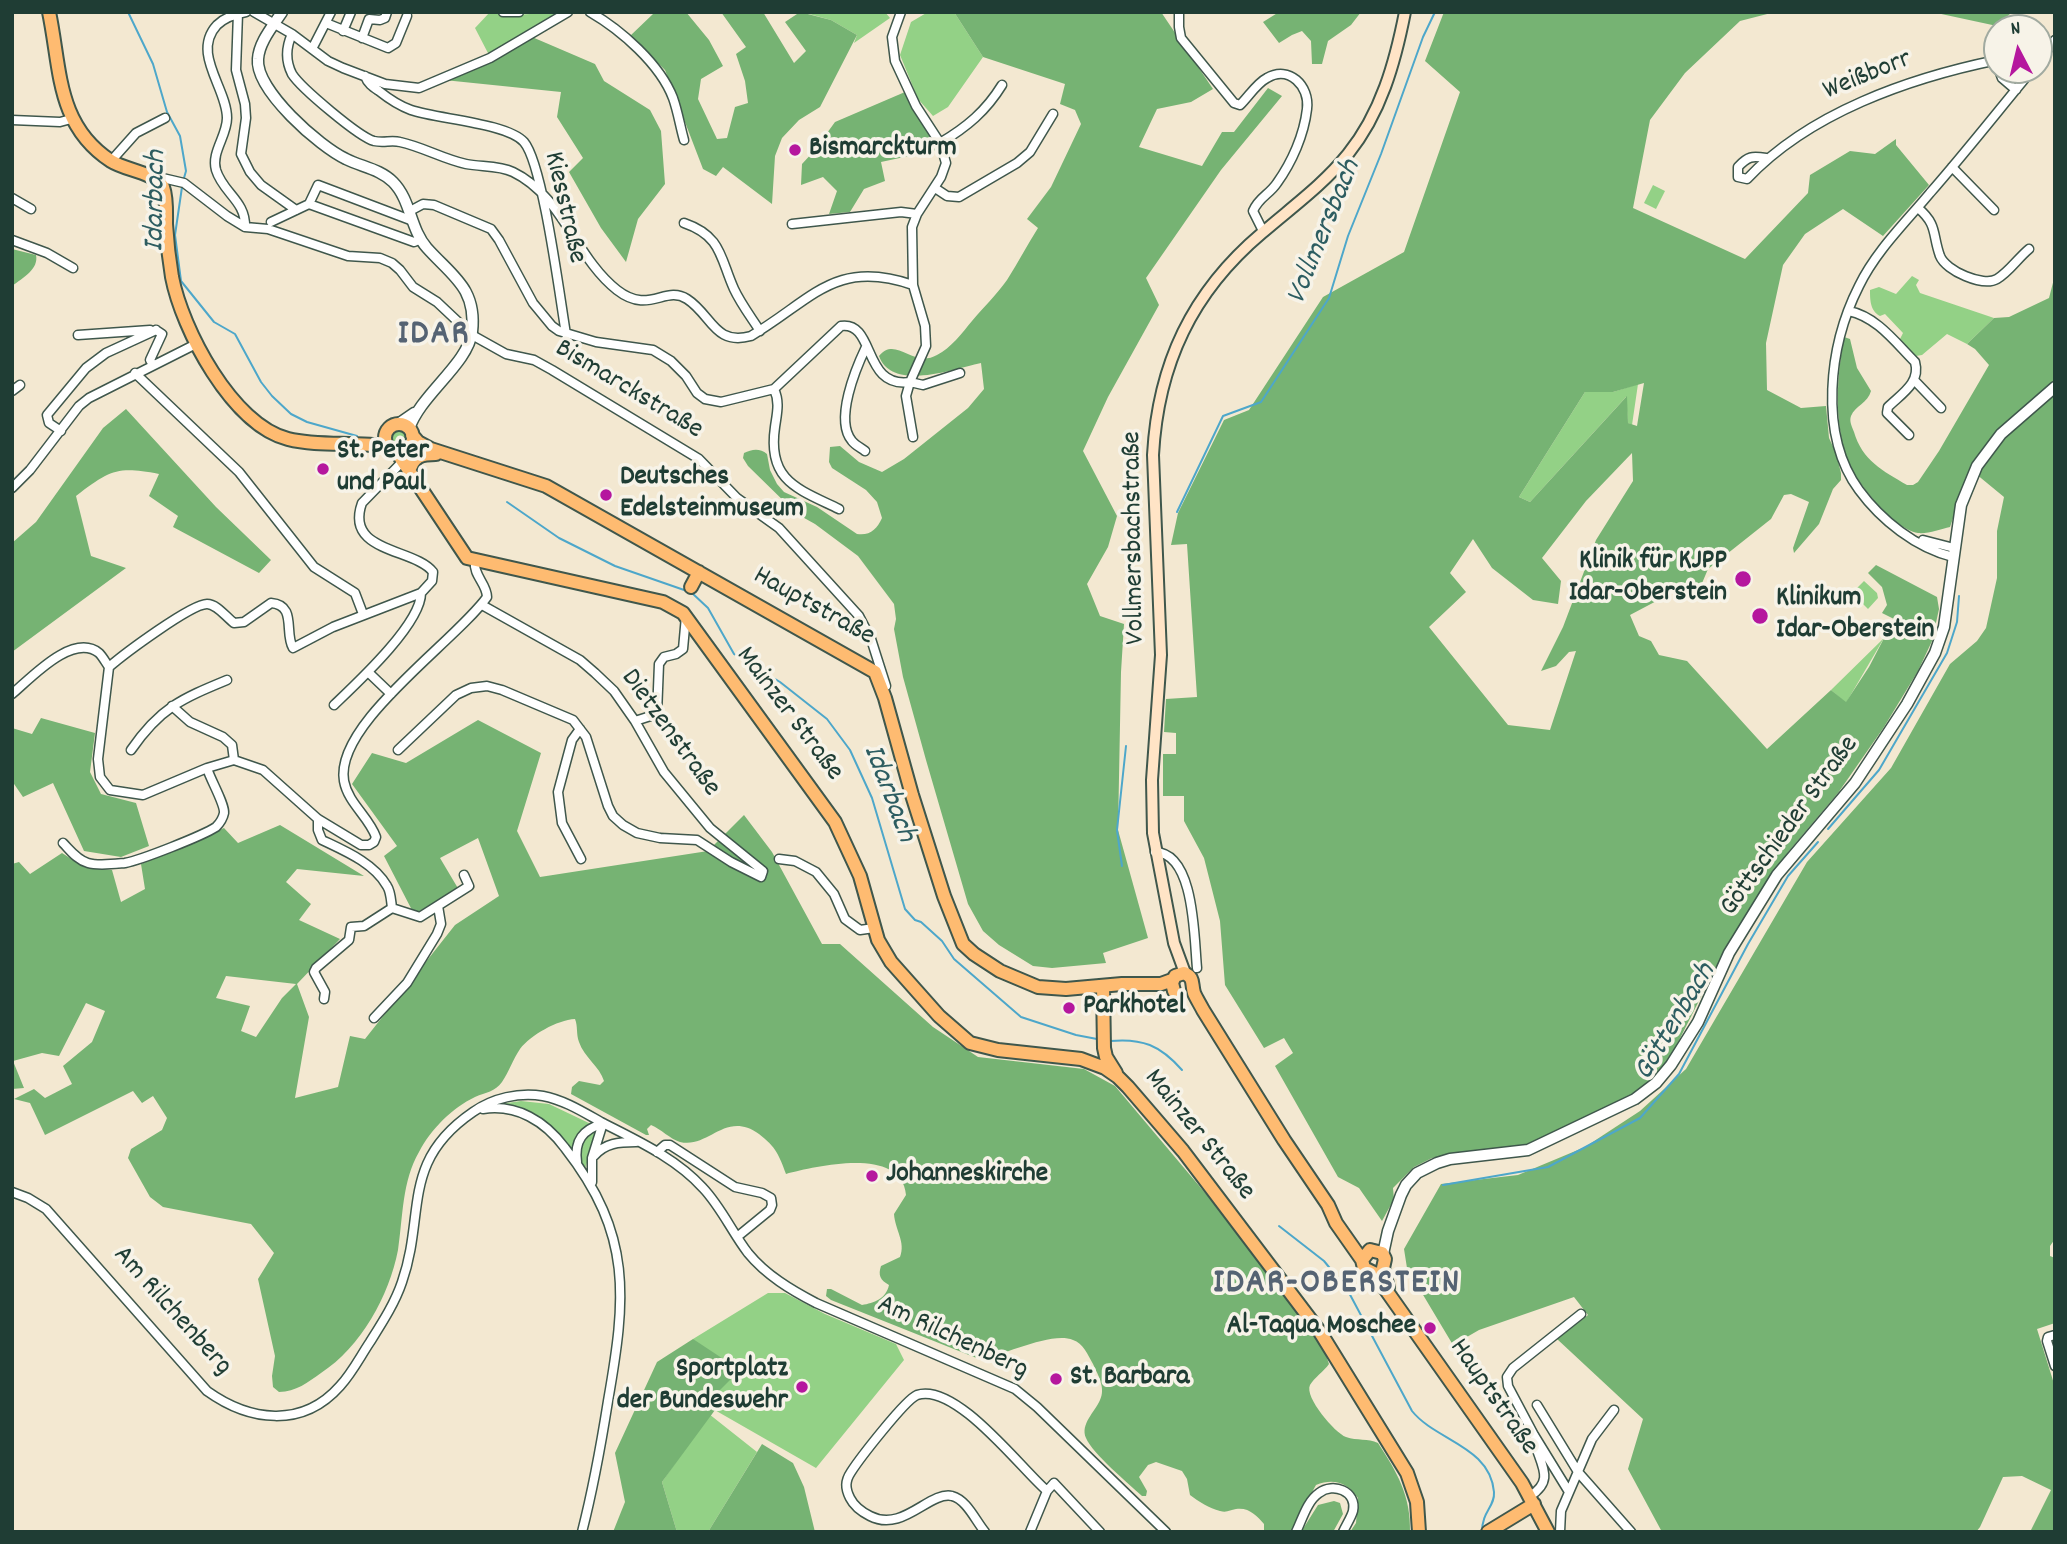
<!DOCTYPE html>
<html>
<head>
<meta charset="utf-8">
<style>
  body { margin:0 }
  #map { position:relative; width:2067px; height:1544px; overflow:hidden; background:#f3e8d1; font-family:Dekko,sans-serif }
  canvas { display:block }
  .frame { position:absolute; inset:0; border:14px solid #1f3d34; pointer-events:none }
  .north { position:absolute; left:1983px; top:14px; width:70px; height:70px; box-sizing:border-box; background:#f7f3e8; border:2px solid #a1aaa0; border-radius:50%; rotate:353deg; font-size:19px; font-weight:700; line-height:28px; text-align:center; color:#1f3d34 }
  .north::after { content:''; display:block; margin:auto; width:24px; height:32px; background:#b5179e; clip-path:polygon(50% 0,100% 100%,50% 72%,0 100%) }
</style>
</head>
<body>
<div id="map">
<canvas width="2067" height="1544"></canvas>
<div class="frame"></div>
<div class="north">N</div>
</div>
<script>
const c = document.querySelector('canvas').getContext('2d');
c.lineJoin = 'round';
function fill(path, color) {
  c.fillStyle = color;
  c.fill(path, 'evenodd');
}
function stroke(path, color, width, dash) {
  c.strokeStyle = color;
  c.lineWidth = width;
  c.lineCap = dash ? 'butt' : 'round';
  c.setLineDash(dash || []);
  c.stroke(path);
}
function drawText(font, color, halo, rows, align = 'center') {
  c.font = font + ' Dekko,sans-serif';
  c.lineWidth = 7;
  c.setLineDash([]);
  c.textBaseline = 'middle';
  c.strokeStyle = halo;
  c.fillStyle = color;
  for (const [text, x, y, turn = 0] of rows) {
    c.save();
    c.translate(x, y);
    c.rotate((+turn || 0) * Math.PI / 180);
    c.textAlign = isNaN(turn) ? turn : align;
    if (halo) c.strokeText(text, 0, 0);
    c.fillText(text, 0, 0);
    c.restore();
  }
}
const green = new Path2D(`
  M490 12H497L502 16 557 12V15L489 55 475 28Z
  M802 12H885L890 18 854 43 857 35 831 20Z
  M928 12H954L983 57 948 107 933 116 918 99 900 55 911 22Z
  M1653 185 1665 191 1656 209 1644 203Z
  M1912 276 1919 280 1916 285 1920 293 1994 318 1967 344 1947 334 1922 355 1916 356 1900 339 1903 333 1885 314 1880 316C1870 311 1870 299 1870 290L1879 287 1896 294Z
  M1638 384 1632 425 1628 423 1626 397 1530 502 1519 497 1585 392H1613Z
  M391 438a8 8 0 1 1 16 0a8 8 0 1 1-16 0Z
  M1864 581 1877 593 1878 598 1868 609 1852 593Z
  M1884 638 1846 703 1831 690Z
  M521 1101 549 1104 591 1124 584 1129 572 1149C553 1125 531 1108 500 1104Z
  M595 1130 596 1135 585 1169C573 1154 582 1140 595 1130Z
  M768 1293H785L825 1314 896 1344 904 1360 816 1468 706 1405 693 1339Z
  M709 1414 757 1452 708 1532H677L662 1482Z`);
const forest = new Path2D(`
  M652 12H686L709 40 723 66 701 79 698 99 717 139 727 138 735 107 748 103 745 81 736 54 746 47 721 12H763L794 63 806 51 785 22 800 12 831 20 857 35 820 107 799 120 782 138 775 156 772 204 723 167 716 176 703 169 665 70 630 36 653 14Z
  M954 12H1161L1213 89 1191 102 1157 109 1139 147 1202 166 1222 132H1234L1268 88 1282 96 1221 170 1146 278 1159 305 1108 397 1083 451 1117 516 1108 547 1087 584 1100 616 1124 624 1121 672 1118 830 1148 938 1103 953 1106 963 1052 968 1033 966 999 945 983 931 968 904 926 760 903 677 894 629 896 619 894 604 858 556 815 524 797 514 748 466 743 458 744 453C752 449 760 448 767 454L770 470 777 484 784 492 817 507 857 534C870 536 877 529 882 518L877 502 866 490 832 468 829 462 830 447 840 446 859 462 882 472 904 459 968 408 984 389 981 363C953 369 892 392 879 356 896 335 913 369 937 355 951 348 962 333 972 321 983 308 997 294 1007 280 1018 263 1027 245 1038 228L1027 219 1051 187 1081 124 1075 110 1060 104 1065 84 983 57Z
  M1279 12H1361L1351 25 1328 41 1322 64H1312L1311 41 1302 31 1292 35 1279 43 1263 22Z
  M1444 12H1775L1740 21 1685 73 1650 120 1633 208 1745 259 1808 193 1810 175 1850 151 1875 154 1896 139V145L1929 185 1883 236 1843 209 1805 234 1783 265 1766 343 1767 390 1801 408 1826 406 1829 438 1836 453 1841 473V480L1833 489 1819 524 1794 553 1793 548 1809 502 1791 494 1784 495 1771 519 1708 569 1700 588 1679 593 1672 589 1663 592 1664 597 1630 615 1639 636 1651 641 1659 655 1687 661 1767 749 1831 690 1846 702 1869 667 1894 619 1882 613 1887 605 1882 587 1868 573 1876 565 1937 597 1939 609 1932 641 1918 671 1884 727 1838 793 1789 851 1756 900 1710 979 1665 1068 1634 1093 1558 1131 1521 1147 1432 1158 1414 1167 1393 1188 1394 1199 1382 1221 1359 1188 1338 1177 1275 1066 1293 1053 1284 1038 1264 1048 1225 985 1220 921 1204 858 1184 821V796H1163V754H1176V733L1164 732 1166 699 1197 697 1187 544 1171 545 1178 513 1224 420 1249 410 1323 297 1404 252 1460 92 1425 61ZM1644 383 1637 426 1628 423 1627 396 1530 502 1519 497 1585 392H1613ZM1632 453 1633 481 1596 540 1563 627 1541 671 1556 666 1569 652 1576 651 1550 730 1508 725 1429 627 1466 592 1450 573 1473 539 1492 568 1533 600 1558 604 1561 581 1542 558 1586 501Z
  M1932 12H2012L1997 26Z
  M532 37 595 64 604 81 650 110 661 131 665 184 638 219 626 262 601 228 569 172 583 158 557 117 561 92 444 80 490 63Z
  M905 92 937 150 881 162 885 181 864 189 850 212 829 214 837 191 823 177 801 185 802 164 814 151 835 122Z
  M12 249 36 255C39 269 23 278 12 286Z
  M2055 275V1239L2050 1246V1256L2055 1258V1323L2037 1329 2055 1387V1532H2030L2051 1490 2022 1476 2003 1477 1980 1527 1976 1532H1662L1628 1469 1643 1419 1557 1339 1588 1315 1574 1297 1479 1330 1453 1345 1407 1268 1404 1249 1441 1184 1518 1175 1585 1147 1640 1111 1686 1069 1807 862 1891 768 1950 664 1977 641 1986 628 1997 578V531L2004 497 1970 469 1950 527C1941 529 1928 534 1918 533 1893 529 1853 479 1846 456 1834 418 1837 376 1844 337L1850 339 1857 368 1871 391C1868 403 1855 406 1851 416 1849 421 1852 427 1854 432 1862 460 1883 471 1907 485H1913L1918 482 1939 451 1989 365 1975 349 1967 344 1994 318 2009 317 2049 298Z
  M126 409 216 507 271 560 259 573 173 527 178 516 149 496 159 474C117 466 110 470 76 496L91 556 126 568 12 652V543L36 522 103 428Z
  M41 718 95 733 90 772 101 794 136 803 149 846 121 857 84 851 53 783 23 797 12 781V728L32 734Z
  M478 720 541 753 517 831 540 877 708 851 744 815 772 852 822 944H840L933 1027 978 1057 1084 1069 1115 1086 1222 1213 1280 1288 1325 1352 1329 1364C1324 1371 1314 1378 1310 1385 1304 1397 1335 1433 1346 1437 1357 1441 1368 1438 1378 1443 1397 1472 1411 1496 1410 1532H1350L1356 1523 1358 1498C1347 1482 1333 1478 1316 1485L1290 1532H1264V1524C1257 1516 1249 1507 1236 1509 1230 1510 1227 1513 1220 1511 1209 1508 1199 1502 1190 1495L1187 1479 1182 1471 1156 1462 1148 1465 1139 1477 1147 1491 1146 1496H1142C1129 1484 1092 1453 1086 1438 1080 1424 1095 1412 1100 1400 1106 1388 1098 1375 1093 1364 1088 1355 1083 1343 1073 1340 1051 1331 1004 1356 979 1359L831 1300 826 1296 827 1289H831L862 1305C874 1303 886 1299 889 1285 880 1280 878 1275 881 1266L900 1257C906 1242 895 1230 894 1214L906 1195C902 1146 817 1166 786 1174 779 1155 776 1147 759 1134 725 1110 709 1149 680 1142 670 1139 661 1129 651 1125L647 1129 649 1135H646L571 1094 572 1087 579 1081 600 1085 604 1081C600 1067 584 1057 579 1042 576 1034 578 1026 575 1019 557 1020 531 1035 520 1049 513 1059 509 1072 502 1082 495 1092 486 1092 475 1097 452 1108 431 1129 419 1152 402 1181 403 1217 398 1250 389 1296 361 1347 321 1373 308 1382 296 1392 279 1392L273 1387 272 1376 275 1356 258 1279 274 1253 251 1224 163 1207 150 1197 128 1158 131 1149 162 1130 167 1118 153 1096 142 1103 133 1091 45 1135 30 1103 14 1099 34 1089 45 1098 72 1084 63 1066 92 1042 105 1011 86 1003 59 1056 42 1053 13 1061 24 1088 12 1089V864L19 862 30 874 62 853 84 867 112 870 121 902 145 889 141 864 224 828 238 843 280 825 364 876 297 869 286 882 311 904 299 920 340 939 297 984 309 1017 295 1098 338 1087 350 1036 365 1039 455 925 499 896 478 838 440 858 459 890 414 914 384 856 397 846 352 784 372 753 406 763ZM226 976 296 984 282 998 256 1037 241 1031 250 1006 216 998Z
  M693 1339 740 1370 706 1404 715 1410 662 1482 677 1532H613L625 1502 615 1453 657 1362Z
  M762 1444 793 1463 804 1487 815 1532H708Z
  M1334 1501 1340 1503 1343 1514 1333 1532H1301L1318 1505Z`);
const stream = new Path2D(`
  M128 12 153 64 167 112 180 136 186 171 184 178
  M182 187 175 235 181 281 214 322 235 334 261 382 272 396 291 414 307 422 357 436
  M507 502 559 538 615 566 687 591
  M1177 512 1223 416 1261 402 1329 298 1348 236 1381 154 1423 37 1435 12
  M692 593 708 608 734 654 780 682 827 719 850 750 872 798 905 909 915 920 921 922 942 941 954 959 1021 1017 1076 1035 1097 1039
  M1828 829 1879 770 1947 653 1957 622 1959 596
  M1122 866 1117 830 1126 746
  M1110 1041C1142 1038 1160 1045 1182 1070
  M1443 1185 1548 1167 1640 1118 1679 1074 1748 944 1788 876 1818 842
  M1279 1226 1324 1261 1347 1289 1412 1411C1436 1441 1490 1446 1494 1492 1495 1507 1482 1511 1482 1532
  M1346 1276 1347 1289`);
const minor = new Path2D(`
  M254 12 292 34 328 61 343 68 385 84 419 88 490 58 568 12
  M503 12H519
  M590 12C621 30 660 64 673 98 678 112 680 126 684 140
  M1179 12V27L1181 38 1234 103 1240 105C1249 96 1257 83 1267 78 1289 65 1310 86 1307 109 1304 135 1292 162 1277 183 1269 195 1259 197 1253 211L1263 231
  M238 13 236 70 245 104 246 118 241 154 250 172 261 185 296 210
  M326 23 388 48 396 43 407 16
  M343 31 351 12
  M292 34C286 47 285 60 292 74 301 88 359 137 374 141 383 143 392 140 400 142 423 147 443 159 466 164 481 167 499 165 513 172 563 196 575 257 617 290 649 315 665 285 687 299 712 315 714 346 751 336 812 300 835 258 913 285
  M362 38 369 19 380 20 385 18 387 12
  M312 49 331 12
  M2039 61 2055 40
  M1999 70 2002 78 2016 90
  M365 76C368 84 373 87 379 91 389 99 400 106 411 110 437 119 507 123 524 142 543 164 560 299 566 334
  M12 120 60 122 71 119
  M940 143C967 127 986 111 1002 85
  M1766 158C1752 156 1748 156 1738 167V177L1747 179C1809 113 1909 78 1997 60
  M111 161 136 133 165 118
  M1952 167 1994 210
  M154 176 184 183 227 216 245 227 268 229 348 256 380 258 392 263 400 270 413 287 437 302 472 335 506 354 534 360 552 370 699 459 737 498 779 528 859 616 871 639 886 686
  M935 188 947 196 959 197 1017 163 1030 152 1053 114
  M12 198 31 209
  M309 204 414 242 421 239
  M1918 208C1938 225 1932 234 1940 256 1946 271 1983 287 1997 279 2009 272 2018 258 2029 249
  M410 211 423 204 434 205 491 229 499 240 533 303 552 326 559 331 596 342 653 350 671 361 686 376 697 393 705 399 721 402 774 389
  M271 222 309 204 318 185 413 221
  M684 223C722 236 720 258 734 289 741 304 751 317 760 331
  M792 224 901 212 917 214
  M245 227C246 201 223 193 216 170 211 152 227 136 227 118 227 88 191 53 217 25 225 17 235 14 246 12
  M12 240 47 253 73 268
  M1849 311C1877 317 1895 342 1915 362 1921 383 1901 394 1888 407L1887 413 1909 435
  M78 335 150 330
  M153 365 150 360 162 334 156 330
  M135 373 239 472 314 567 355 593 363 614
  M1915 381 1941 408
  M774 389 841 326C876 321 862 389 910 382L926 346 925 326 913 285 912 227 917 214 941 177 946 163 940 143 916 106 895 61 892 37 901 12
  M774 389C780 402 777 413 775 427 767 481 798 489 839 509
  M12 391 20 385
  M61 431 49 423 47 415 86 368 106 353 156 330
  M913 437 906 396 910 382 923 385 960 373
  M865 451C861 448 855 445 852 441 834 420 856 368 866 347
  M12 488 30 470 79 406 89 398 198 343
  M1923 540 1954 548
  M1953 557C1916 548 1881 520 1859 490 1818 434 1829 345 1859 286 1876 251 1905 223 1930 193 1965 153 1998 111 2032 70
  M109 667C124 654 191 604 207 604 217 604 226 617 234 623L244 622 271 603C297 605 284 633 293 648L333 627 421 593 432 581 433 572C415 548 344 553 362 503L403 461
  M368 672 391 694
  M12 694C31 678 73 632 99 653 103 657 106 663 109 667L98 759 100 777 110 790 143 795 207 768 234 760 263 770 318 819 361 845H369L374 842 376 837C369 817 348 803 344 781 334 724 456 641 487 597 487 584 473 575 475 562
  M334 705C357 683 421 624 421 593
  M172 706 190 722 223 737 232 745 234 760
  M635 721 657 714 659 664 664 657 676 654 683 649 686 616
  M580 729 572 740 558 792 562 823 581 859
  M131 750C160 708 181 699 227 680
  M398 750 456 695 471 688 487 686 502 690 573 720 586 737 608 806 613 816 623 825 637 833 660 838 697 840 731 862 761 877 763 871 710 828 664 772 635 721 614 691 595 673 580 660 482 605
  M318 819V830L322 840C345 851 374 863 387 886 391 892 391 901 392 908
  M63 843C70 850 77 860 88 863 98 866 114 864 125 863 141 860 202 836 216 827 219 824 223 818 224 813 225 804 210 779 207 768
  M1155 852C1195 853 1194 938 1197 968
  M779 859 795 861 816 872 834 894 845 919 860 930 874 928
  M392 908 420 917 469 886 464 875
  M324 999 325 992 314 972 316 968 349 940 351 927 364 926 392 908
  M374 1018 407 983 437 934 441 924 438 906
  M483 1109C517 1104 545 1121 565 1148 633 1235 626 1298 608 1401 601 1445 593 1489 582 1532
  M657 1152 665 1145H670L735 1187 762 1193 771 1198 772 1205 770 1210 737 1237
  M594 1156C605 1143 619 1142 636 1142
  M577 1162C574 1140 583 1130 603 1123
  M592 1182V1158L603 1123
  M12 1192 28 1198 46 1209 207 1391C249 1421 302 1429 340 1386 352 1373 360 1357 370 1342 382 1323 395 1303 402 1282 426 1213 400 1162 473 1112 493 1098 519 1092 543 1096 564 1100 583 1112 601 1122 636 1140 676 1158 703 1188 721 1207 732 1232 748 1253 766 1275 791 1290 816 1303L1015 1389 1037 1407 1166 1532
  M2055 1335 2048 1337 2047 1341 2055 1366
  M1537 1405 1578 1472 1631 1532
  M1569 1492 1534 1435 1508 1386 1507 1377 1513 1368 1581 1314
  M1530 1496C1554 1481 1542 1467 1535 1444
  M985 1532C975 1520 967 1500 952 1496 929 1491 903 1533 870 1516 862 1512 854 1506 850 1498 845 1488 845 1481 851 1472 860 1458 905 1400 917 1395 956 1382 1021 1469 1047 1491
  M1030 1532 1047 1491 1054 1483 1100 1532
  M1296 1532C1302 1520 1307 1501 1319 1493 1333 1482 1357 1491 1353 1511 1351 1518 1346 1525 1343 1532
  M1560 1532 1561 1511 1592 1439 1614 1410`);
const tertiary = new Path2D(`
  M282 12C273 26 259 42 258 59 255 90 320 147 346 159 362 167 380 169 393 182 411 200 410 229 427 248 452 276 477 288 472 332 468 364 420 395 409 429
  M398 424 414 413
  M1383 1254 1388 1231 1401 1195 1406 1185 1417 1173 1437 1163 1450 1159 1528 1150 1635 1099 1656 1083 1671 1065 1698 1022 1729 953 1777 875 1855 783 1907 704 1935 653 1944 627 1961 505 1977 466 2001 434 2055 387`);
const secondary = new Path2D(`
  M1185 973 1174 943 1153 833 1152 780 1161 655 1153 455C1158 364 1192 292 1262 233 1292 207 1323 185 1348 154 1381 113 1395 63 1405 12`);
const primary = new Path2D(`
  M49 12C61 69 56 125 111 161 127 171 152 171 163 187 167 198 166 211 166 224 167 241 169 259 172 277 182 329 232 425 288 439 320 447 356 441 389 447
  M385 438a14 14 0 1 1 28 0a14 14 0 1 1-28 0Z
  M412 435 418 442 431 449 546 486 875 672 885 698 912 795 944 896 963 944 974 954 1000 971 1038 987 1066 989 1122 984H1161L1172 980
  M396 451 467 558 663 602 683 613 835 822 860 876 878 940 891 962 939 1016 970 1043 998 1050 1081 1059 1105 1068 1118 1077 1128 1087 1183 1151 1320 1332 1407 1473 1417 1502 1419 1532
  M409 472C413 456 421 454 436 454
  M691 587 699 572
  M1103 986 1104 1048 1106 1057 1116 1073
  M1174 991 1172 983 1175 976 1184 973C1195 978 1191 983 1194 993 1196 998 1200 1004 1203 1010L1284 1140 1328 1205 1336 1223 1362 1260 1364 1268 1374 1273
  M1362 1260 1370 1250 1382 1253 1385 1259 1383 1268 1388 1288
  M1374 1273 1522 1483 1548 1532
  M1488 1532 1534 1504`);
const markers = [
  [795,150,7,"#b5179e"],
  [323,469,7,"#b5179e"],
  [606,495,7,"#b5179e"],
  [1743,579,9,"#b5179e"],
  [1760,616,9,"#b5179e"],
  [1069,1008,7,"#b5179e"],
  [872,1176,7,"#b5179e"],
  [1430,1328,7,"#b5179e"],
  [1056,1379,7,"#b5179e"],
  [802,1387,7,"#b5179e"]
];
const streetNames = [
  ["Weißborr",1868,77,-22],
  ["Kiesstraße",563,208,77],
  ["Bismarckstraße",628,391,31],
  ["Vollmersbachstraße",1136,538,-91],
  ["Hauptstraße",813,608,29],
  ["Mainzer Straße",788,715,53],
  ["Dietzenstraße",669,734,54],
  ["Göttschieder Straße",1791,827,-54],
  ["Mainzer Straße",1198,1136,51],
  ["Am Rilchenberg",171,1312,48],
  ["Am Rilchenberg",952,1339,25],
  ["Hauptstraße",1492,1398,55]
];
const poiNames = [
  ["Bismarckturm",809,150],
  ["St. Peter",337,453],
  ["und Paul",337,485],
  ["Deutsches",620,479],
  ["Edelsteinmuseum",620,511],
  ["Klinik für KJPP",1727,563,"right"],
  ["Idar-Oberstein",1727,595,"right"],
  ["Klinikum",1776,600],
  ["Idar-Oberstein",1776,632],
  ["Parkhotel",1083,1008],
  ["Johanneskirche",886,1176],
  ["Al-Taqua Moschee",1416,1328,"right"],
  ["Sportplatz",788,1371,"right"],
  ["der Bundeswehr",788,1403,"right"],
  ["St. Barbara",1070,1379]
];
const waterNames = [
  ["Idarbach",158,201,-89],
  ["Vollmersbach",1326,233,-68],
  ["Idarbach",887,794,69],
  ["Göttenbach",1677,1023,-59]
];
const districtNames = [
  ["IDAR",434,337],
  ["IDAR-OBERSTEIN",1337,1286]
];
fill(green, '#93d186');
fill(forest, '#76b373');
stroke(stream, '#4da7ca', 2);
stroke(minor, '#3f574c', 11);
stroke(tertiary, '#3f574c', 13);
stroke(secondary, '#3f574c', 14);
stroke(primary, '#3f574c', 16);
stroke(minor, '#fff', 8);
stroke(tertiary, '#fff', 10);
stroke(secondary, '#ffe4c6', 10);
stroke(primary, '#febb71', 12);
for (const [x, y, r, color] of markers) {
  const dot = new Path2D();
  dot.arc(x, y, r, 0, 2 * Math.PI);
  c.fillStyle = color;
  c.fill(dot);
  stroke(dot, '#f7f3e8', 2.5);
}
drawText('28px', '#1f3d34', '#f7f3e8', streetNames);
drawText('bold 28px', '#1f3d34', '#f7f3e8', poiNames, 'left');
drawText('italic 30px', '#2d5d61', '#f7f3e8', waterNames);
c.letterSpacing = '2px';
drawText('bold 35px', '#556373', '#f7f3e8', districtNames);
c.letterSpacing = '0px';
</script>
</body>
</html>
